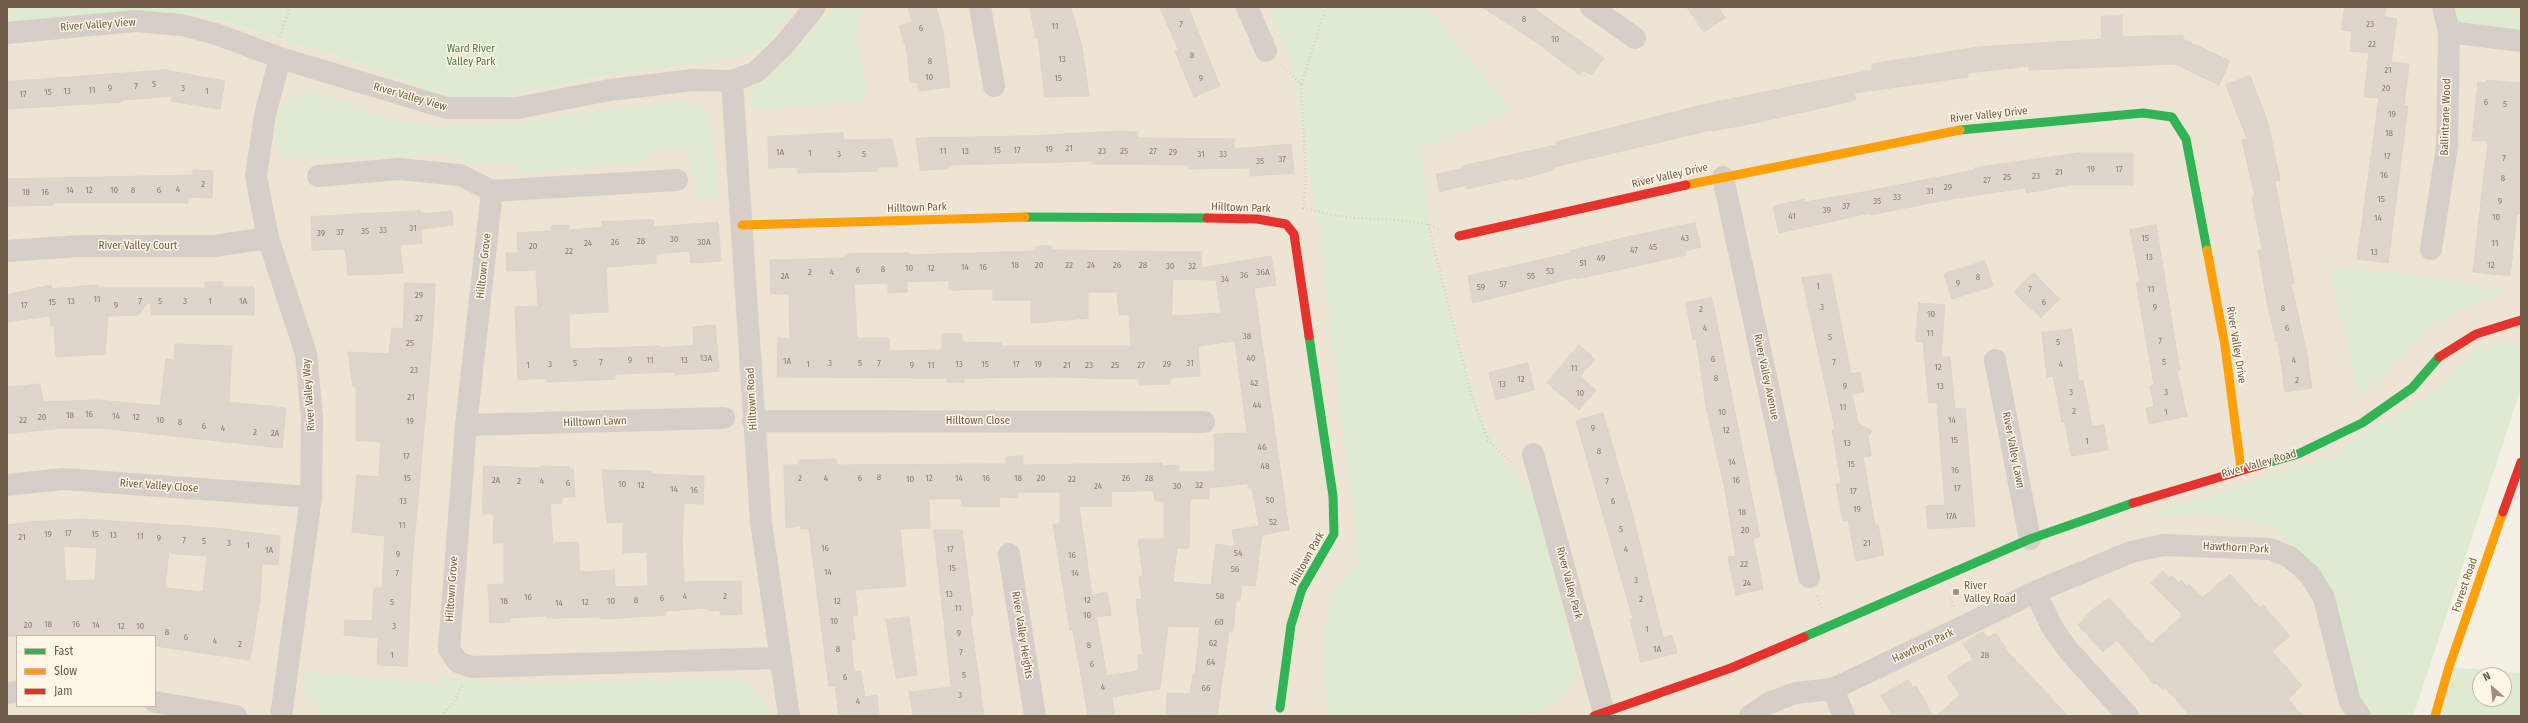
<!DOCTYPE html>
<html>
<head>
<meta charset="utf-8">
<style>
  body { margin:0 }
  #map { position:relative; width:2528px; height:723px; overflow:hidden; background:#f5f0e6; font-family:"Fira Sans Condensed",sans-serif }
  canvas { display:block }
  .frame { position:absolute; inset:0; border:8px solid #715b49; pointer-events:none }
  .legend { position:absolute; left:16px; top:635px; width:140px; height:72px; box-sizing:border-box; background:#fef7e6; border:1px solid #c6b9a7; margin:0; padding:5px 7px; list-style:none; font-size:12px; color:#715b49 }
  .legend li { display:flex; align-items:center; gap:8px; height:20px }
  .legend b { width:20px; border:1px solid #c6b9a7 }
  .north { position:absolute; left:2472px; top:667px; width:40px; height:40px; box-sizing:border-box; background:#fef7e6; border:1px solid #c6b9a7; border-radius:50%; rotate:333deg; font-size:11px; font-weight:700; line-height:16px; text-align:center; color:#715b49 }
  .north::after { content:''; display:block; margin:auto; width:14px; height:18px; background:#9f8f80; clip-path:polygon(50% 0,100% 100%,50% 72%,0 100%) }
</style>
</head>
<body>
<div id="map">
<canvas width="2528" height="723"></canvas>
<div class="frame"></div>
<ul class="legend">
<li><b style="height:5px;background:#30b455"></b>Fast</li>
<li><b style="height:5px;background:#ff9f0a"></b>Slow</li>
<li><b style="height:5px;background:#e5322d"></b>Jam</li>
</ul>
<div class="north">N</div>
</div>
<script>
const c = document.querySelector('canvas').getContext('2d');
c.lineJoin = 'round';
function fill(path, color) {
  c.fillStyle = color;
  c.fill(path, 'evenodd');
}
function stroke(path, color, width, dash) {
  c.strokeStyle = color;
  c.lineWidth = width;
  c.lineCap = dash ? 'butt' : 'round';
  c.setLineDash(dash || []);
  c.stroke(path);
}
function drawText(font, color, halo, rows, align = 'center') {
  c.font = font + ' "Fira Sans Condensed",sans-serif';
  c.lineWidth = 3;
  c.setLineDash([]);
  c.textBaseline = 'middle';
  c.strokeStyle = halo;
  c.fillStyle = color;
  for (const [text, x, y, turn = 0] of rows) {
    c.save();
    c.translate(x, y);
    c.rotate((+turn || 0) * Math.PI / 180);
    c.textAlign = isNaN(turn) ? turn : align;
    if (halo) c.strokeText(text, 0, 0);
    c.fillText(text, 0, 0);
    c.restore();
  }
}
const residential = new Path2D(`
  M726 7H2521V388L2413 716H7V26L202 15 347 59 467 105 601 76ZM17 636H155V706H17Z`);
const green = new Path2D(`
  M7 7H798L763 47 741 57 601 76 467 105 347 59 202 15 7 26Z
  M836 7H862L855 37 868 97 853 103 752 109 750 100 752 87 788 58 812 29Z
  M1267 7H1427L1511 111 1421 148 1430 246 1483 423 1505 462 1538 503 1578 671C1567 701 1552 706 1524 716H1329L1322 663 1329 596 1359 561 1316 211 1290 60Z
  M2453 7H2521V31L2465 25 2456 20Z
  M314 93 340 100 379 116 430 126 509 123 682 100 710 113 719 197 697 198 689 149 652 153 644 164 521 172 510 161 471 164 442 154 284 158 274 139 279 109 294 95Z
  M2329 267 2448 279 2511 291C2479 302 2448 310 2423 334 2402 355 2386 381 2359 395Z
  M2509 342 2521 343V388L2413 716H2377L2367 711 2354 690 2337 604 2323 576 2302 551 2277 528 2227 516 2141 515 2262 480 2303 465 2341 456 2343 447 2437 389 2460 362 2484 343Z
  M2449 667 2521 673V716H2436ZM2480 675H2504V699H2480Z
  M304 672 439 684 440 678 532 684 735 677C753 686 764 695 768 716H325C308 701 304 694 304 672Z`);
const building = new Path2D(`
  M908 7H936L943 31 950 87 918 91V82L910 83 907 51 899 26 912 22Z
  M1030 7H1071L1082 47 1089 96 1045 97 1038 38H1036Z
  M1160 7H1188L1220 86 1194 97 1175 51 1178 50Z
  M1482 7H1532L1604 58 1591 75 1583 70 1580 75 1536 42Z
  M1687 7H1718L1725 18 1704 32Z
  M2345 7H2386L2384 17 2397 19 2391 62 2409 64 2404 106H2408L2388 263 2357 259 2379 98 2364 97 2369 53 2350 51 2352 31 2342 30Z
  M2122 16V37L2183 35V39L2230 61 2219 85 2176 64 2029 70V66L1968 73V77L1854 93 1856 100 1755 123 1712 131 1711 130 1554 167V170L1515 180V178L1467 189 1466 185 1440 192 1436 174 1462 169V166L1556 145V142L1706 104 1872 70V64L1979 47 2102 39 2101 17Z
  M165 70 225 81 220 109 171 101 172 96 121 100V102L7 109V82Z
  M2250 76 2268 123 2280 180 2275 181 2294 283 2291 284 2306 348 2312 388 2285 392 2278 340 2276 341 2267 302 2258 250 2262 249 2252 197H2255L2242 140 2247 139 2226 85Z
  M2487 80 2521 83V214L2517 213 2510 276 2473 272 2488 141H2472L2478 82 2487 83Z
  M1120 131 1138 132 1137 138 1234 139V149L1291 144 1294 173 1250 176V168L1189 169V165L1092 164V161L948 165V169L920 170 916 138 1027 136Z
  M843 133V140L892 139 898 167H877V171L798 173 797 167 769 168 768 137Z
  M2080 153H2133V185H2071L2026 193 2025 188 1951 199 1870 215V213L1779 233 1773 206 1805 199V202L1853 194 1975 170V168Z
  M193 170 213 171 212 198 188 197V203H54V205L7 206V179L193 175Z
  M420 211V214L452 211 453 225 421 229 422 243 400 245 403 273 348 275 345 249 312 250 311 217Z
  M653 220 654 227 718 222 721 261 691 263 690 251 656 254V263L606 267 608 312 569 314 570 349 660 346V348L694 345 693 327 715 325 719 371 675 375V372L615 374V379L598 380 547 382V378L518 380 515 307 538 306 536 270 507 271 506 253H518L517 233 551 231V226L569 225V230L602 227V222Z
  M1695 223 1701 247 1685 251 1686 255 1577 279V277L1473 303 1468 276 1571 253 1570 251 1623 238Z
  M2156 225 2180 370 2177 371 2187 416 2149 424 2146 408 2154 407 2150 386 2154 385 2136 282H2140L2130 230Z
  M1051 246V250L1202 252 1201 268 1271 256 1276 285 1254 288 1289 530 1262 535 1255 586 1242 585 1240 600H1236L1233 631H1229L1217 716H1166L1167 693 1190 694 1193 675H1195L1200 627 1168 626 1160 689 1112 697 1115 716H1088L1073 630H1070L1053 524H1060V492H1018V498L1000 497 999 507 961 506 962 499H929L930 528 900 529 906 586 855 590 858 615 852 616 855 640H851L854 672 861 671 865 697 877 695 879 716H839L835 686 829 687 809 529H801V525L786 528 784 465H798V460L836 459 837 465 1006 464V457L1023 456V465L1162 463V466L1179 465V472H1215L1214 434 1247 433 1235 341 1198 346 1200 376 1170 378V384L1139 385V379L1057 377 964 378V382H947V378L777 377 778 338 790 339 789 294H771L770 260 845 258V254L910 253V255L1005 252 1036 251V247ZM1173 279 1216 280 1221 313 1172 316ZM949 281V290L993 289V300H1031V323L1088 318V292H1117L1119 315 1129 314 1131 346H1001V343L962 342V334H942V350L889 351V338H857L854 284 888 283V293L907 292V282ZM1248 484V488H1252L1259 526 1232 530 1235 547 1216 544 1211 585 1173 582 1177 548H1189L1190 499H1209V488ZM1154 491 1155 501H1164V539H1138L1143 577H1139L1142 599 1136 600 1143 655H1138V671L1107 676 1096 617 1111 615 1107 592 1092 595 1079 506H1112L1111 492Z
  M1985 261 1993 286 1952 299 1944 274Z
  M2034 273 2060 299 2041 318 2014 292Z
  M1831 274 1851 374 1860 372 1864 392 1852 394 1858 423 1872 431 1868 437 1871 456 1863 457 1875 525H1878L1884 555 1856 561 1848 520 1843 521 1836 484H1841L1832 430 1835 429 1802 278Z
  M205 282H223V287H254V315H151L150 301 138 315 108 316 105 354 56 357 54 326H51L50 316 7 322V295L51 285V289L98 285V288H205Z
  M405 283 435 284 433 330 412 565 407 666 377 665 378 638 344 635 345 620 372 621 374 588H382L385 536 352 532 357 475 379 477 381 442 356 440V387H353L348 352 389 354 392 328 403 329Z
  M1712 298 1760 537 1753 538 1763 589 1736 595 1728 557 1736 556 1725 490 1706 406 1696 339 1693 340 1686 303Z
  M1919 303 1945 305 1941 357H1950L1955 409 1965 408 1975 526 1928 529 1926 506 1945 505 1937 403H1929L1923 342 1916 341Z
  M2072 329 2079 381 2083 380 2092 427 2104 425 2108 450 2071 456 2065 422H2062L2053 376 2047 377 2042 333Z
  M175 344 232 346 229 402 286 408 282 448 101 428H61L7 434V387L40 384 43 402 98 400 160 406 166 359 174 360Z
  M1579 345 1595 359 1580 376 1596 390 1579 410 1547 383Z
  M1528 363 1534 390 1496 400 1489 373Z
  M1603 413 1633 516 1663 638 1672 635 1677 653 1641 662 1630 620 1633 619 1576 421Z
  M484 466 540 468 541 466 570 467 569 469H573L575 497H562V504L550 503 553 543 578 542 580 572 614 570 615 587 648 586 647 552 623 553V522L607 523 602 470 651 471V474L704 476 703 504 684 503 682 542 684 582 741 581 742 614 720 615V610L708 611V608L665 611 666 615 634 617 600 619V617L547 618V616L510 618V622L490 623 488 585 504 584V543H493L494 514H483Z
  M82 519 215 528 280 536 278 565 262 564 260 599 250 660 155 646V636H7V525L31 522ZM64 546 97 548 95 580 66 581ZM169 553 207 556 203 592 165 588Z
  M934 530H962L973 616H970L984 716H913L909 692 951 687Z
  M2163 571 2169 578 2172 576 2179 583 2181 580 2187 586 2189 584 2202 598 2230 574 2260 608 2263 605 2290 636 2272 651 2302 686 2288 699 2303 716H2190L2165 687 2163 690 2156 683 2154 684 2117 640 2103 652 2078 625 2092 610 2109 598 2151 644 2181 617V613L2151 583Z
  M909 617 917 675 896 678 886 620Z
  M1983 632 1987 638 1996 633 2008 652 2068 716H1937L1960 695 1947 676 1973 659 1963 644Z
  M1909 680 1913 688 1916 686 1933 716H1893L1881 696Z`);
const path = new Path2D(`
  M280 37 290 7
  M1281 65 1301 84 1306 178 1303 208 1301 210
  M1301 84 1326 7
  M1303 208C1315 211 1328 214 1340 216 1373 221 1407 216 1440 229
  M1428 224 1471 394 1488 440 1514 465
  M1817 596 1822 608
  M1950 598 1955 607
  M441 716 453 703 462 685`);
const street = new Path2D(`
  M980 7 994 86
  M1247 7 1266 51
  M1591 7 1635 38
  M2449 32 2521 41
  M7 33 135 21 182 25 219 35 280 58 447 108H517L610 90 693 80 732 81 756 72 783 46 815 7
  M280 58 265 115 256 176 268 238 306 354 312 418 311 497 281 716
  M732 81 761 522 789 716
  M318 176 399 169 460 175 492 191 677 180
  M1723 177 1809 577
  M492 191 466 425 449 649 458 662 471 667 781 658
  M2431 249 2447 147 2449 32 2443 7
  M7 251 79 246H214L268 238
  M1995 360 2030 539
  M753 421 1204 422
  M466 425 724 418
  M1533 454 1604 713
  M7 485 63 479 311 497
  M1009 554 1035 716
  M2035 592 2053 629 2069 651 2128 716
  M1833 689 1844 716
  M7 693 17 692
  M155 702 236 716
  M1750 716 1767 704 1795 693 1833 689 2035 592 2131 552 2163 545 2270 549 2290 557 2310 575 2324 598 2350 702 2360 716`);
const fast = new Path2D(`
  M1960 130 2143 113 2172 117 2186 139 2207 250
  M1025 217 1207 218
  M2260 465 2298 454 2362 423 2412 388 2439 357
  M1804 637 2030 539 2133 503
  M1280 708 1291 625 1302 589 1334 534 1333 496 1309 336`);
const slow = new Path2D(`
  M1686 185 1960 130
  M742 225 1025 217
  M2207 250 2225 346 2241 469
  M2435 716 2449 667 2503 512`);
const jam = new Path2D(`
  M1207 218 1257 219 1286 224 1294 234 1309 336
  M1459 236 1686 185
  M2439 357 2476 334 2521 320
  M2133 503 2260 465
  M2503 512 2521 462
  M1594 716 1731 668 1804 637`);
const markers = [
  [1956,592,4,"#9f8f80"]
];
const numberNames = [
  ["8",1524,19],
  ["7",1181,24],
  ["23",2370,24],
  ["11",1055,26],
  ["6",921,28],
  ["10",1555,39],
  ["22",2372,44],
  ["8",1192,55],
  ["13",1062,59],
  ["8",930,61],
  ["21",2388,70],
  ["10",929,77],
  ["15",1058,78],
  ["9",1201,78],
  ["5",154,84],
  ["7",136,86],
  ["9",110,88],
  ["3",183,88],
  ["20",2386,88],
  ["11",92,90],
  ["13",67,91],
  ["1",207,91],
  ["15",48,92],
  ["17",23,94],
  ["6",2486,102],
  ["5",2505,104],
  ["19",2392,114],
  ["18",2389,133],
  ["21",1069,148],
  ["19",1049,149],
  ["15",997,150],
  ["17",1017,150],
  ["11",943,151],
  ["13",965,151],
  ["23",1102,151],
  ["25",1124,151],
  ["27",1153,151],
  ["1A",780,152],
  ["29",1173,152],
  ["1",810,153],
  ["3",839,154],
  ["5",864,154],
  ["31",1201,154],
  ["33",1223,154],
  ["17",2387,156],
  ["7",2504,158],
  ["37",1282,159],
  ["35",1260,161],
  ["19",2091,169],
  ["17",2119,169],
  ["21",2059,172],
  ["16",2384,175],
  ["23",2036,176],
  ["25",2007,177],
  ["8",2503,178],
  ["27",1987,180],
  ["2",203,184],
  ["29",1948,187],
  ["4",178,189],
  ["14",70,190],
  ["12",89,190],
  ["10",114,190],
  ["8",133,190],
  ["6",159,190],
  ["31",1930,191],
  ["18",26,192],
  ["16",45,192],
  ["33",1897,197],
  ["15",2381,199],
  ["35",1877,201],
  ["9",2500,201],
  ["37",1846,206],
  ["39",1827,210],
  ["41",1792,216],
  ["10",2496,217],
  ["14",2378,218],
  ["31",413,228],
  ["33",383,230],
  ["35",365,231],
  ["37",340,232],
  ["39",321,233],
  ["43",1685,238],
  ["15",2145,238],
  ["30",674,239],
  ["28",641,241],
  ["26",615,242],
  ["30A",704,242],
  ["24",588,243],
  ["11",2495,243],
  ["20",533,246],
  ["45",1653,247],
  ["47",1634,250],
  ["22",569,251],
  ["13",2374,252],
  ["13",2149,257],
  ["49",1601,258],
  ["51",1583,263],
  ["18",1015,265],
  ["20",1039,265],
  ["22",1069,265],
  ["24",1091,265],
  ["26",1117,265],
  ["28",1143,265],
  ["12",2491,265],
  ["30",1170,266],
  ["32",1192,266],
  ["14",965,267],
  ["16",983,267],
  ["10",909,268],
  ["12",931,268],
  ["8",883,269],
  ["6",858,270],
  ["53",1550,271],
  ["2",810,272],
  ["4",832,272],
  ["36A",1263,272],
  ["36",1244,275],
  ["2A",785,276],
  ["55",1531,276],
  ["8",1978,277],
  ["34",1225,279],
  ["9",1958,283],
  ["57",1503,284],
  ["1",1818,286],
  ["59",1481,287],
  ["7",2030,289],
  ["11",2151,289],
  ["29",419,295],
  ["11",97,299],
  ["13",71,301],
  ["7",140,301],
  ["5",160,301],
  ["3",185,301],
  ["1",210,301],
  ["1A",243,301],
  ["15",52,302],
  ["6",2044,302],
  ["17",24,305],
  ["9",116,305],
  ["3",1822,307],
  ["9",2155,307],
  ["8",2283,308],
  ["2",1701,309],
  ["10",1931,314],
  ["27",419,318],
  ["4",1705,328],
  ["6",2287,328],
  ["11",1930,333],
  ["38",1247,336],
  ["5",1830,337],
  ["7",2160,341],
  ["5",2058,342],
  ["25",410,343],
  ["13A",706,358],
  ["40",1251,358],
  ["6",1713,359],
  ["9",630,360],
  ["11",650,360],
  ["13",684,360],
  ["4",2294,360],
  ["1A",787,361],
  ["7",601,362],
  ["7",1834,362],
  ["5",2164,362],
  ["5",575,363],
  ["3",830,363],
  ["5",860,363],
  ["7",879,363],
  ["31",1190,363],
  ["3",550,364],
  ["1",808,364],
  ["13",959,364],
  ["15",985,364],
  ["17",1016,364],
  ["19",1038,364],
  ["29",1167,364],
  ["4",2061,364],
  ["1",528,365],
  ["9",912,365],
  ["11",931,365],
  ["21",1067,365],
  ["23",1089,365],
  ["25",1115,365],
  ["27",1141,365],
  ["12",1938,367],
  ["11",1574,368],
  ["23",414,370],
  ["8",1716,378],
  ["12",1521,379],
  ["2",2297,380],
  ["42",1254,383],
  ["13",1502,384],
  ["9",1845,386],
  ["13",1940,386],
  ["3",2071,392],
  ["3",2166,392],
  ["10",1580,393],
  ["21",411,397],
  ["44",1257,405],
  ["11",1843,407],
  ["2",2074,411],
  ["10",1722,412],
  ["1",2166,412],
  ["16",89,414],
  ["18",70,415],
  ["14",116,416],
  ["20",42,417],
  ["12",136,417],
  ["22",23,420],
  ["10",160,420],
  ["14",1952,420],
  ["19",410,421],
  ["8",180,422],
  ["6",204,426],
  ["4",223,428],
  ["9",1593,428],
  ["12",1726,430],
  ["2",255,432],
  ["2A",275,433],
  ["15",1954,440],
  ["1",2087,441],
  ["13",1847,443],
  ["46",1262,447],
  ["8",1599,451],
  ["17",406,456],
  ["14",1732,462],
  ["15",1851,464],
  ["48",1265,466],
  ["16",1955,470],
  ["8",879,477],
  ["15",407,478],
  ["2",800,478],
  ["4",826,478],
  ["6",860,478],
  ["12",929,478],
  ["14",959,478],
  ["16",986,478],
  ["18",1018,478],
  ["20",1041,478],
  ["26",1126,478],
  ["28",1149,478],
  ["10",910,479],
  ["22",1072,479],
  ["2A",496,480],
  ["16",1736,480],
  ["2",519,481],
  ["4",542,481],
  ["7",1607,481],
  ["6",568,483],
  ["10",622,484],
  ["12",641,485],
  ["32",1199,485],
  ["24",1098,486],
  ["30",1177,486],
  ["17",1957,488],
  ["14",674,489],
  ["16",694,490],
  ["17",1853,491],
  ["50",1270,500],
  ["13",403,501],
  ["6",1613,501],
  ["19",1857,509],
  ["18",1742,512],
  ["17A",1951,516],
  ["52",1273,522],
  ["11",402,525],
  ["5",1621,529],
  ["20",1745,530],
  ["17",68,533],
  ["19",48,534],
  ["15",95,534],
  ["13",113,535],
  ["11",140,536],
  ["21",22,537],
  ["9",159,538],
  ["7",184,540],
  ["5",204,541],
  ["3",229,543],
  ["21",1867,543],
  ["1",248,545],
  ["16",825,548],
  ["17",950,549],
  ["4",1626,549],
  ["1A",269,550],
  ["54",1238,553],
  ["9",398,554],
  ["16",1072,555],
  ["22",1744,564],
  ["15",952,568],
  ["56",1235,569],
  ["14",828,572],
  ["7",397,573],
  ["14",1075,573],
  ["3",1636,580],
  ["24",1747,583],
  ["13",949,594],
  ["4",685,596],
  ["2",725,596],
  ["58",1220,596],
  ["16",528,597],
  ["6",662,598],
  ["2",1641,599],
  ["8",636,600],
  ["12",1087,600],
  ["18",504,601],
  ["10",611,601],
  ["12",837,601],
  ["5",392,602],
  ["12",585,602],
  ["14",559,603],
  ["11",958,608],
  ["10",1087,615],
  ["10",834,621],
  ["60",1219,622],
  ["18",48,624],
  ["16",76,624],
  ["20",28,625],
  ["14",96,625],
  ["12",121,626],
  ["10",140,626],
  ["3",394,626],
  ["1",1647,629],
  ["8",167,632],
  ["9",959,633],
  ["6",186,637],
  ["4",215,641],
  ["62",1213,643],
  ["2",240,644],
  ["8",1089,645],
  ["8",838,649],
  ["1A",1657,649],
  ["7",961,652],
  ["1",392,655],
  ["28",1985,655],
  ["64",1211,662],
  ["6",1092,664],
  ["5",964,675],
  ["6",845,677],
  ["4",1103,687],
  ["66",1206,688],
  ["3",960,695],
  ["4",858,701]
];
const streetNames = [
  ["River Valley View",98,25,-4],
  ["River Valley View",410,97,16],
  ["River Valley Drive",1989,115,-6],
  ["Ballintrane Wood",2446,117,-88],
  ["River Valley Drive",1670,176,-13],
  ["Hilltown Park",917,208,-2],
  ["Hilltown Park",1241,208,2],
  ["River Valley Court",138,246],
  ["Hilltown Grove",484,266,-84],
  ["River Valley Drive",2236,345,81],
  ["River Valley Avenue",1766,377,78],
  ["River Valley Way",309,395,-94],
  ["Hilltown Road",752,399,-93],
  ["Hilltown Close",978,421],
  ["Hilltown Lawn",595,422,-2],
  ["River Valley Lawn",2013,450,79],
  ["River Valley Road",2259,464,-16],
  ["River Valley Close",159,486,4],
  ["Hawthorn Park",2236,548,3],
  ["Hilltown Park",1307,559,-61],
  ["River Valley Park",1569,583,75],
  ["Forrest Road",2465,585,-71],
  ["Hilltown Grove",452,589,-86],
  ["River Valley Heights",1022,635,81],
  ["Hawthorn Park",1923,646,-25]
];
const parkNames = [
  ["Ward River",471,49],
  ["Valley Park",471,62]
];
const poiNames = [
  ["River",1964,586],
  ["Valley Road",1964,599]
];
fill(residential, '#eee4d3');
fill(green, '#deebd1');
fill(building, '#ded6cc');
stroke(building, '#ddd4c9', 1);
stroke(path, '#d6cfc9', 2.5, [1, 3]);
stroke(street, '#d6cfc9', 22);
stroke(fast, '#30b455', 9);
stroke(slow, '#ff9f0a', 9);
stroke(jam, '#e5322d', 9);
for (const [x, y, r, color] of markers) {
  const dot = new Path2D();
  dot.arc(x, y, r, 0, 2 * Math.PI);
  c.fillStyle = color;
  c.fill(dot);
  stroke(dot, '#fef7e6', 1.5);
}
drawText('9px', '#8f7c6c', null, numberNames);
drawText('11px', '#715b49', '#fef7e6', streetNames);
drawText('11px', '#507b44', '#fef7e6', parkNames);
drawText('11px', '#715b49', '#fef7e6', poiNames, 'left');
</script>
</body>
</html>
